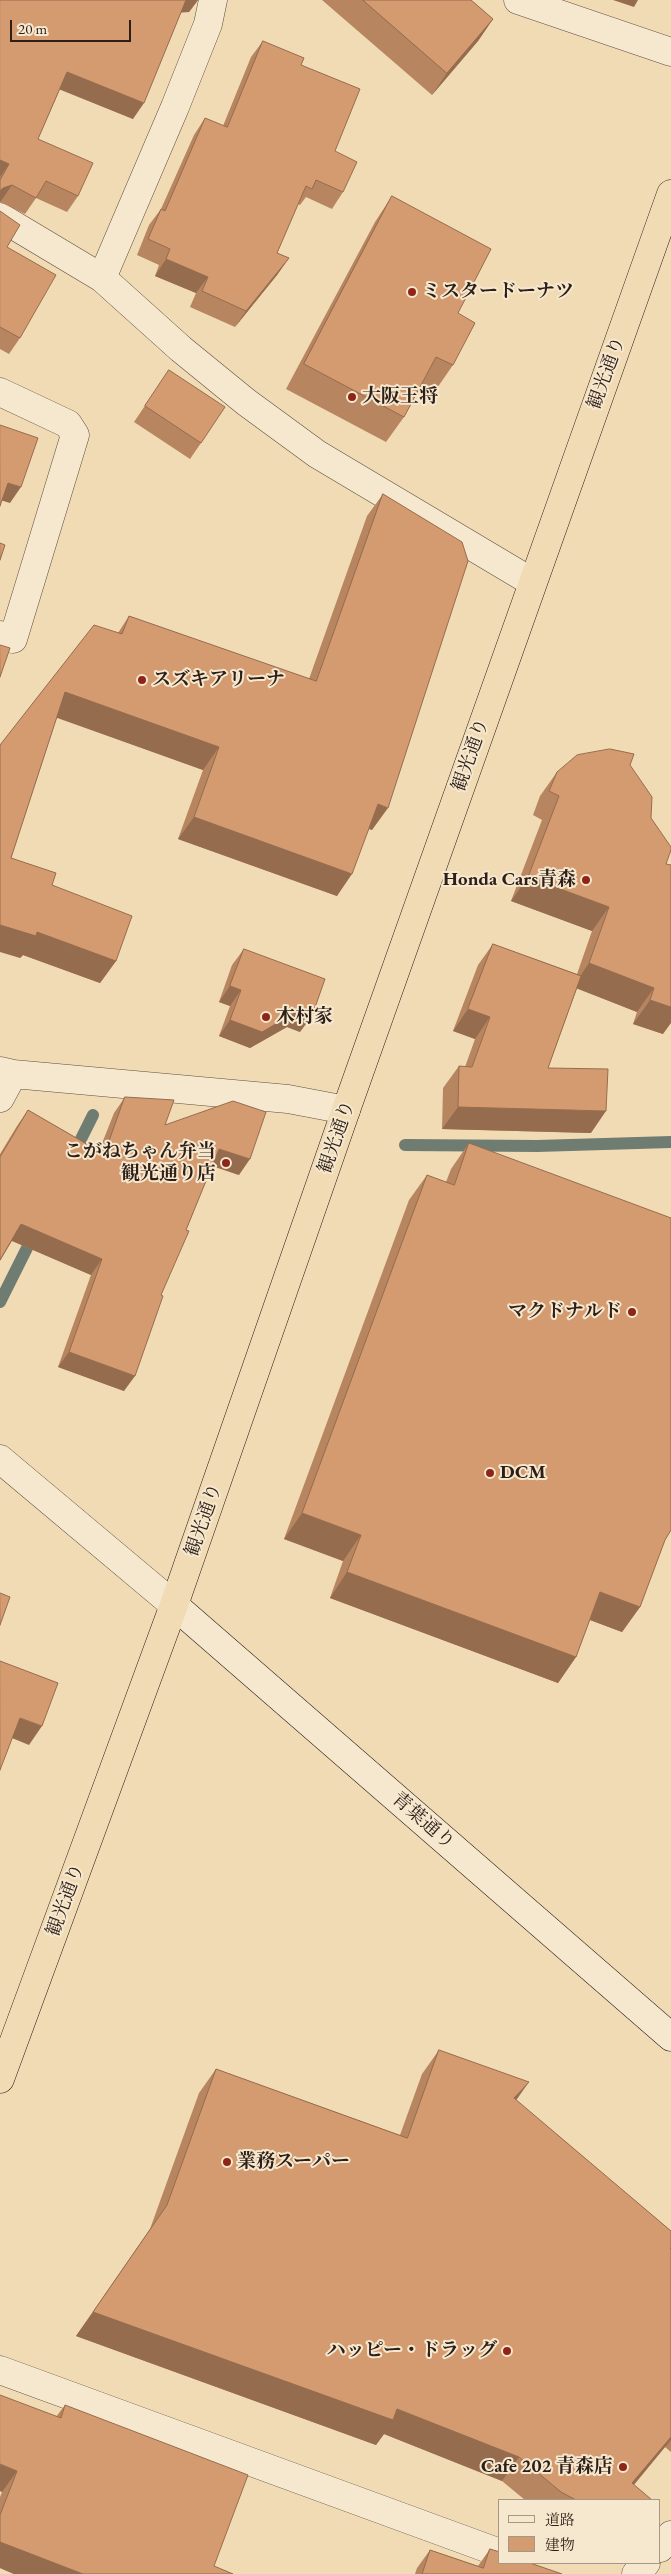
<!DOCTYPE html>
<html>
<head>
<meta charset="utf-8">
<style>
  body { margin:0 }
  #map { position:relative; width:671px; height:2574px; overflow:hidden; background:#f1dbb4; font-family:"EB Garamond","Noto Serif JP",serif }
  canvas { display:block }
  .legend { position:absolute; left:498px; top:2499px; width:162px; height:65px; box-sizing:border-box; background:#f6e8ce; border:1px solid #a69785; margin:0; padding:6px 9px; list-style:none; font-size:15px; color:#2d1e18 }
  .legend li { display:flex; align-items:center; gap:10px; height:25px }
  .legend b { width:25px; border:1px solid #a69785 }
  .scale { position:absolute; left:10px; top:20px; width:121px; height:22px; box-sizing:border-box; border:2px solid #2d1e18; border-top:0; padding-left:6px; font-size:15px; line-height:18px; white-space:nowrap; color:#2d1e18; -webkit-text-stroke:4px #f6e8ce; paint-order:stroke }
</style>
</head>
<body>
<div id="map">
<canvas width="671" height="2574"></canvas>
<ul class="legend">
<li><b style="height:6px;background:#f6e8ce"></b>道路</li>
<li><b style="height:14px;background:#d59b70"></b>建物</li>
</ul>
<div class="scale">20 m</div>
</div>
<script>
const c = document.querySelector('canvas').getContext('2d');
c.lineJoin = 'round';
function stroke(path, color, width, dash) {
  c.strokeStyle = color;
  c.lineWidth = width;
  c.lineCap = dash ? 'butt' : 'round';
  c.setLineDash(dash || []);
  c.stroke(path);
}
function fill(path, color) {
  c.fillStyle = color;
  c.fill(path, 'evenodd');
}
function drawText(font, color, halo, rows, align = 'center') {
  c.font = font + ' "EB Garamond","Noto Serif JP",serif';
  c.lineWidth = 4;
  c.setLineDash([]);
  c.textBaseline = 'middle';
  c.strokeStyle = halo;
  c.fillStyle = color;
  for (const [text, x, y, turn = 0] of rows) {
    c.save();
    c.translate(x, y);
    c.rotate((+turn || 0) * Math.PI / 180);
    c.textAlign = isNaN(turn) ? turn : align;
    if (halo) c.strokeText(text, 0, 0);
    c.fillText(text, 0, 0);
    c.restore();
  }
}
const stream = new Path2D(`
  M405 1145 537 1146 671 1142
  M73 1155 93 1115
  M0 1302 34 1234`);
const street = new Path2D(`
  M518 0 671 52
  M0 217 102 278 181 349 246 402 317 454 532 582
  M102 278 175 107 208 24 213 0
  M0 392 68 424 75 435 13 639 0 635
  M0 1071 13 1074 288 1099 346 1110
  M0 1098 13 1074
  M0 1459 174 1605
  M0 2370 500 2553
  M660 2548 671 2535
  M636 2574 646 2563`);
const secondary = new Path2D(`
  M174 1605 671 2037`);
const highway = new Path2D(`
  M0 2079 174 1605 346 1110 671 194`);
const wall = new Path2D(`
  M0 0H198L189 12H180L133 119 60 89 38 139 78 196 67 212 36 198 25 214 0 202Z
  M322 0H471L493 19 478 41 432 95Z
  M263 41 301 65 335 151 343 192 332 209 306 197 300 205 298 204 277 253 289 258 277 275 235 327 190 307 196 293 155 276 159 265 137 255 149 225 161 209 194 135 205 118 223 126 251 57Z
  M392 196 458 313 453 365 435 391 422 384 404 417 386 442 286 389 375 222Z
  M0 211 7 247 20 338 9 354 0 349Z
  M169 370 201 443 190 459 134 422Z
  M383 494 372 830 369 829 337 896 178 839 203 770 57 717 11 858 52 885 116 961 100 983 23 955 20 958 0 745 118 633 129 616 309 679 367 516Z
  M630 765 651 818 666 864 663 1034 633 1024 637 1012 577 988 548 1068 591 1133 442 1129 443 1088 459 1066 465 1067 475 1039 453 1031 478 965 493 944 577 974 592 931 511 901 542 820 533 815 540 796 557 772Z
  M244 949 300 1032 287 1027 250 1048 219 1036 230 1006 219 1002 232 965Z
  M125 1097 239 1175 212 1166 186 1230 124 1391 58 1367 91 1275 12 1241 0 1261V1154L17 1126 28 1110 99 1151 114 1113Z
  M469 1143 665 1540 640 1607 622 1632 590 1620 576 1657 558 1683 330 1598 343 1561 284 1539 409 1200 427 1175 446 1182 451 1169Z
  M439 2050 516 2100 671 2231V2452L665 2447 634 2485 652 2500H525L502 2481 384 2434 376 2445 76 2336 150 2229 199 2093 216 2069 400 2135 422 2074Z
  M65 2405 214 2566 233 2574H14L0 2568V2497L2 2492 0 2491Z
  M490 2549 562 2574H415L417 2568 430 2550 478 2566Z`);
const shadedWall = new Path2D(`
  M185 0H198L189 12 176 13Z
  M613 0H638L634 7Z
  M493 19 478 41 432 95 447 73Z
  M67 72 144 103 133 119 56 88Z
  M0 160 9 164 0 177Z
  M12 185 1 201 0 202V191L3 188Z
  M289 258 277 275 235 327 246 311Z
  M166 259 208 277 196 293 155 276Z
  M8 483 21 487 10 503 0 500Z
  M65 692 219 747 203 770 49 715Z
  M378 804 388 808 372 830 362 826Z
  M194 817 352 874 337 896 178 839Z
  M528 877 609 907 592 931 511 901Z
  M0 925 37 932 116 961 100 983 23 955 20 958 0 952Z
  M589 963 654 988 637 1012 573 987Z
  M230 986 241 990 230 1006 219 1002Z
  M650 1000 671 1007V1023L663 1034 633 1024Z
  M468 1009 490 1017 475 1039 453 1031Z
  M298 1011 312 1016 300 1032 287 1027 250 1048 219 1036 230 1020Z
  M458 1107 606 1111 591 1133 442 1129Z
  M219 1149 250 1159 239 1175 207 1164Z
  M21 1224 102 1259 91 1275 10 1240Z
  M69 1352 135 1376 124 1391 58 1367Z
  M302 1513 361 1535 343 1561 284 1539Z
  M347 1572 576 1657 558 1683 330 1598Z
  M600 1592 640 1607 622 1632 582 1617Z
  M20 1718 42 1726 29 1745 7 1736Z
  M529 2082 512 2106 514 2098Z
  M93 2312 397 2409 519 2457 502 2481 384 2434 376 2445 76 2336Z
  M671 2437V2440L665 2447 621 2500 632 2483Z
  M0 2464 17 2471 2 2492 0 2491Z
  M0 2542 83 2574H14L0 2568Z`);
const building = new Path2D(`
  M0 0H186L144 103 67 72 38 139 93 163 78 196 46 181 36 198 12 185 3 188 0 191V180L9 164 0 160Z
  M363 0H471L493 19 447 73Z
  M263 41 304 58 301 65 360 89 335 151 357 162 343 192 316 180 312 189 306 186 277 253 289 258 246 311 202 291 208 277 166 259 170 249 148 239 161 209 165 211 205 118 227 127Z
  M392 196 491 249 458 313 475 323 453 365 436 357 404 417 304 364Z
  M0 211 20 225 7 247 56 275 20 338 0 327Z
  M169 370 225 407 201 443 145 406Z
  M0 425 38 438 21 487 8 483 0 506Z
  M383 494 462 542 468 561 388 808 378 804 352 874 194 817 219 747 65 692 11 858 56 873 52 885 132 916 116 961 37 932 36 936 0 925V745L94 625 122 634 129 616 316 681Z
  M0 543 5 545 0 560Z
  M0 645 10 648 0 677Z
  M610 749 634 754 630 765 652 797 651 818 671 847V850L666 864 671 865V1007L650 1000 654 988 589 963 609 907 528 877 559 796 549 791 557 772 577 755Z
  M493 944 581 976 548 1068 608 1069 606 1111 458 1107 459 1066 472 1067 490 1017 468 1009Z
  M244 949 325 979 312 1016 298 1011 262 1032 230 1020 241 990 230 986Z
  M125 1097 174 1100 165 1125 233 1101 266 1112 250 1159 219 1149 186 1230 189 1231 161 1295 163 1296 135 1376 69 1352 102 1259 21 1224 0 1260V1157L28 1110 104 1154Z
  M469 1143 671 1218V1530L665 1540 640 1607 600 1592 576 1657 347 1572 361 1535 302 1513 427 1175 454 1185Z
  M0 1593 10 1597 0 1625Z
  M0 1661 58 1683 42 1726 20 1718 0 1770Z
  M439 2050 529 2082 514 2098 671 2231V2248L670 2249H671V2437L632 2483 652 2500H576L561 2492 519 2457 397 2409 393 2420 93 2312 167 2205 216 2069 407 2138Z
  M0 2395 61 2418 65 2405 248 2475 214 2566 233 2574H83L0 2542V2515L17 2471 0 2464Z
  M490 2549 500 2552V2563H530L562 2574H422L430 2550 483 2568Z`);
const markers = [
  [412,292,5,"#8f2418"],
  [352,397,5,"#8f2418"],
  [142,680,5,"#8f2418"],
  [586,880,5,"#8f2418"],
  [266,1017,5,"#8f2418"],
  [226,1163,5,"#8f2418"],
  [632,1312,5,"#8f2418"],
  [490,1473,5,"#8f2418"],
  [227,2162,5,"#8f2418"],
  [507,2351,5,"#8f2418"],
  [623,2467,5,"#8f2418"]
];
const poiNames = [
  ["ミスタードーナツ",422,292],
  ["大阪王将",362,397],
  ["スズキアリーナ",152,680],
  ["Honda Cars青森",576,880,"right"],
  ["木村家",276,1017],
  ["こがねちゃん弁当",216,1152,"right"],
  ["観光通り店",216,1174,"right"],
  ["マクドナルド",622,1312,"right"],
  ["DCM",500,1473],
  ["業務スーパー",237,2162],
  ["ハッピー・ドラッグ",497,2351,"right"],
  ["Cafe 202 青森店",613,2467,"right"]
];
const streetNames = [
  ["観光通り",607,373,-70],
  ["観光通り",471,755,-71],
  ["観光通り",337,1137,-71],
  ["観光通り",204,1520,-71],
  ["青葉通り",423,1821,41],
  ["観光通り",66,1900,-70]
];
stroke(stream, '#6f7c72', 12);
stroke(street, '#5e4d3f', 29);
stroke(secondary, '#2d1e18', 29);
stroke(highway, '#2d1e18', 29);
stroke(street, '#f6e8ce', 28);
stroke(secondary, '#f6e8ce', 28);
stroke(highway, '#f1dbb4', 28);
fill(wall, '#b78560');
fill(shadedWall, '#956c4e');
fill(building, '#d59b70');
stroke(building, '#956c4e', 1);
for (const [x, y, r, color] of markers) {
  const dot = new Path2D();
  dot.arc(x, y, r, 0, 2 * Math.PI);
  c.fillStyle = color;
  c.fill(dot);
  stroke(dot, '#f6e8ce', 2);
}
drawText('bold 19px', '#2d1e18', '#f6e8ce', poiNames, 'left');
drawText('19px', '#2d1e18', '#f6e8ce', streetNames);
</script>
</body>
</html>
